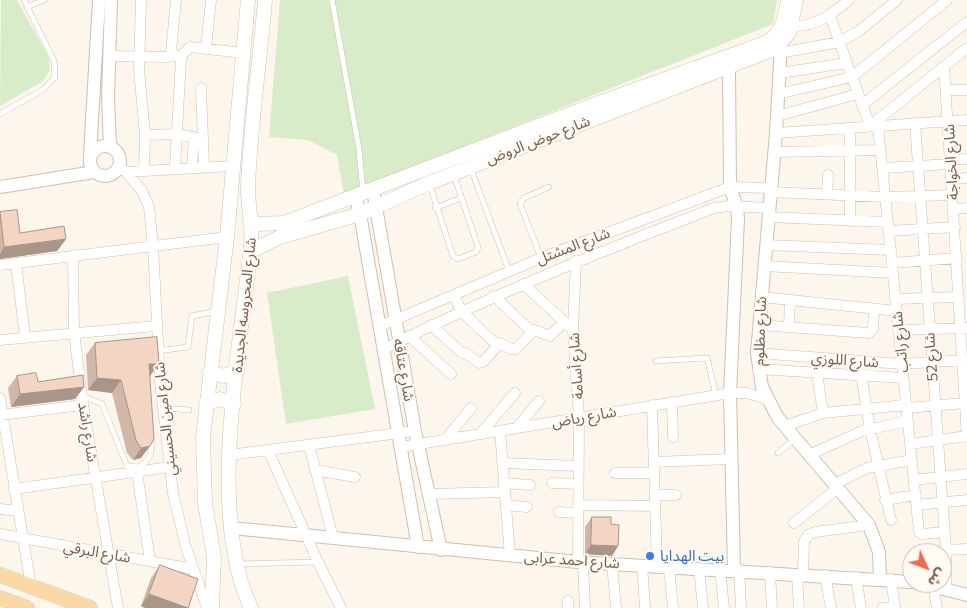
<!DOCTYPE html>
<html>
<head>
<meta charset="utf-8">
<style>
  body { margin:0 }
  #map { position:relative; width:967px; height:608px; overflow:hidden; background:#fdf6ec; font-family:Commissioner,"Noto Sans Arabic",sans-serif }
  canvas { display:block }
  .north { position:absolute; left:902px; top:543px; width:50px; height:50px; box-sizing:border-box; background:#fffaf3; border:1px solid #cabbb1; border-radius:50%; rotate:133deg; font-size:14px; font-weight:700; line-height:20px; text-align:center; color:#7a5c4d }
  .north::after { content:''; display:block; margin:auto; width:18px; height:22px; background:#e76f51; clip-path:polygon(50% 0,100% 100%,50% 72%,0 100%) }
</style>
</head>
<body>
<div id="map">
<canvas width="967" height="608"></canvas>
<div class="north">ش</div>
</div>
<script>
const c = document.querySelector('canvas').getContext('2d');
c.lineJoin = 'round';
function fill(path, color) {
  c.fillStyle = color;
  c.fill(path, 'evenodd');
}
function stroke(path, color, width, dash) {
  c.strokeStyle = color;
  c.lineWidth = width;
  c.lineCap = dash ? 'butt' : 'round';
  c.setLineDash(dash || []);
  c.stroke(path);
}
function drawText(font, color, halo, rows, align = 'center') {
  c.font = font + ' Commissioner,"Noto Sans Arabic",sans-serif';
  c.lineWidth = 4;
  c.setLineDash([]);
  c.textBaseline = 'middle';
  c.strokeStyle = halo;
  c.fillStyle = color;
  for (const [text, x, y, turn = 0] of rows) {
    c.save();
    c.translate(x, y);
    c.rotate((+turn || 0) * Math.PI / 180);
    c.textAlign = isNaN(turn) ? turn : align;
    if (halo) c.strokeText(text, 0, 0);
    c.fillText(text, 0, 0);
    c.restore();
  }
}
const green = new Path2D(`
  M1 0H17L49 58 50 70 43 81 0 106Z
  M280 0H777L773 24 344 194 337 155 308 140 269 137Z
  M348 276 375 409 286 424 267 293Z`);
const service = new Path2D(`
  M332 0 359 149 363 192
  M27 7 44 0
  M0 114 44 89 55 77 54 61 24 0
  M471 169 509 271
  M429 183 453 256 458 259 476 252 478 247 454 175
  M435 208 461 198
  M541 258 520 204 524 198 549 187
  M157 351 188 347 192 316 217 311
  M656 361 707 358 716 395
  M83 396 102 404 127 466 138 467C152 460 152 451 151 437
  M163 408 189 410
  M778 453 795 439
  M238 564 318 562`);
const minor = new Path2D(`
  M141 0 139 70 145 135 144 170
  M830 16 870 126 967 48
  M792 26C816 27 831 15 849 0
  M206 48 211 0
  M780 53 839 42 859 31 897 0
  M110 56 168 57 173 55
  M180 57 190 47 243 53
  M944 66 967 437
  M780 73 846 63
  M201 88 204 167
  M947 90H967
  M778 94 852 77 947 0
  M862 105 967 22
  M777 116 858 94
  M915 123 946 550V590
  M878 126 919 532 922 534 945 532
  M776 133 967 120
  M145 135 177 134 203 139
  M774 152 881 150
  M951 160 967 159
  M119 167 126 172 232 166
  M175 168 181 59 171 52 176 0
  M192 168 194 137
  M883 168 951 164
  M126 172 142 191 149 207 153 246 160 382 173 493 185 544 207 608
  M952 179 967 178
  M771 192 885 197 953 195
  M827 194 828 175
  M954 209 967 208
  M768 217 888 222
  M850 221V128
  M889 231 955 227
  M766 245 891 250
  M73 255 74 332 83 405 118 608
  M576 261 573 330 579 418 578 562
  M16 263 25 337
  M892 263 957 258
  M0 265 227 237
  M764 266 893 273
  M523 284 569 326
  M454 295 461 311 497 345
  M494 296 532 332
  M761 297 897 311
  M895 299 959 297
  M431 325 462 353H466L479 363 483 362 500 343 511 349H516L534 330 550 336 564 322
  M759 325 869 333 873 329 874 309
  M380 326 541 258 730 187 771 188
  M789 327 790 300
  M898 330 966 328
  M409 336 451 374
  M0 340 156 326
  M384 349C492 295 602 251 714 208L729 206 769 208
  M757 353 902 364 967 360
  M859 361 870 429 891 520
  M816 367 823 413
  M758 369 903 378
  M0 398 31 587
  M672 402 673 437
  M652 405 657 566
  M907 408 965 403
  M0 415 83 405
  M785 426 823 413 906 405
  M517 428 539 401
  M500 431 510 556
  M480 434 515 393
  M445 440 471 408
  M910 444 967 436
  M309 445 333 538
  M401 447 730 393H748L766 399
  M268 450 318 562 341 608
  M229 455 415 431
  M809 455 862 431 908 421
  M654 462 731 459
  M502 463 579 466
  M315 470 355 477
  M137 472 150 561
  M615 473H654
  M914 480 967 474
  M504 483 530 485
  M552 483 578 484
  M835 484 867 468 912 460
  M14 489 170 467
  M429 494 505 492
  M655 495H676
  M885 500 916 495
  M506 505 527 507
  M578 505 655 506
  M917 505 967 500
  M0 509 18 511
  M559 512 578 513
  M794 523 838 488
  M0 534 193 569
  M946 550 967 549
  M583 562 585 608
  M612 564 616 608
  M642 565 645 608
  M669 567 673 608
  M699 568 703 608
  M720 569 724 608
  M739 570 741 608
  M770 572 772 608
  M797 574 799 608
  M803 574 804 542 808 535 815 532 869 525
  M825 575 831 608
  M856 577 861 608
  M891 579 895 608
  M933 586 937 608
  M568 601V608
  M882 608 894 607`);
const tertiary = new Path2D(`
  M781 45 776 133 757 353 762 387 778 418 869 525 879 552 880 578
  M729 67 730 187 737 207 738 219 730 393 734 570
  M90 161a15 15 0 1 1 30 0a15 15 0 1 1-30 0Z
  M110 147 108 98 111 0
  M90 155 99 0
  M0 187 94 172
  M373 190 415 431 441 550
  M355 196 360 214 418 547
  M232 528 578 562 912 582
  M920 583 967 595`);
const secondary = new Path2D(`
  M250 221 257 224 284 223 593 105 765 43C782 35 785 18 788 0
  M251 251 280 237 360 214 429 183 774 49 789 33 796 0
  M210 372 224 376 237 371
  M206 403 220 399 234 404
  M212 608 214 557 205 503 203 437 227 237 248 0
  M251 608C206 512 241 348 251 245 253 226 248 207 248 188 250 126 260 62 265 0`);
const primary = new Path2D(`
  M0 575 90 608
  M0 598 27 608`);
const wall = new Path2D(`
  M0 212 20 233 66 239 57 251 0 259Z
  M95 343 150 376 141 458 133 460 127 453 112 393 88 390 86 355Z
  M17 376 38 382 84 387 75 399 11 407 8 388Z
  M592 517 612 556 585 554V527Z
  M160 565 145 608 141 606 151 578Z`);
const shadedWall = new Path2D(`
  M66 239 57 251 0 259V254L4 247Z
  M149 364H159L150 376H140Z
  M97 378 121 380 112 393 88 390Z
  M84 387 75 399 11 407 20 394Z
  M150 446 141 458 133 460 141 448Z
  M591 545 618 546 612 556 585 554Z
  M149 594 188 608H145L141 606Z`);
const building = new Path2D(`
  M17 210 20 233 64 226 66 239 4 247 0 212Z
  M157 337 159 364H149L154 439 150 446 141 448 136 440 121 380 97 378 95 343Z
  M36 373 38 382 83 375 84 387 20 394 17 376Z
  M592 517H611V524L619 525 618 546 591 545Z
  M160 565 198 579 188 608 149 594Z`);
const markers = [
  [650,556,5,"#3f7fe0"]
];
const streetNames = [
  ["شارع حوض الروض",538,140,-21],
  ["شارع الخواجة",951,162,-93],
  ["شارع المشتل",573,246,-21],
  ["شارع المحروسه الجديدة",244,305,-84],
  ["شارع مظلوم",760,331,-88],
  ["شارع راتب",900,342,-96],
  ["شارع 52",931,357,-94],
  ["شارع اللوزي",845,360,4],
  ["شارع أسامة",576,366,-94],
  ["شارع عتاقه",404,370,80],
  ["شارع رياض",584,417,-10],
  ["شارع امين الحسيني",165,419,-96],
  ["شارع راشد",88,432,81],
  ["شارع البرقي",97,552,10],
  ["شارع احمد عرابى",572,560,4]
];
const shopNames = [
  ["بيت الهدايا",660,556]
];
fill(green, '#d8ecc9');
stroke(service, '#d1beb0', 6);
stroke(minor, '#d1beb0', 11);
stroke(tertiary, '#d1beb0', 14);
stroke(secondary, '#d6c0b0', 15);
stroke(primary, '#dad1cd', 16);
stroke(service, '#fff', 5);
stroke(minor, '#fff', 10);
stroke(tertiary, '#fff', 12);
stroke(secondary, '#fff', 14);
stroke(primary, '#fbd9a5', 15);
fill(wall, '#d1b7a8');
fill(shadedWall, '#aa9588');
fill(building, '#f3d5c3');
stroke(building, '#aa9588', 1);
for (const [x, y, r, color] of markers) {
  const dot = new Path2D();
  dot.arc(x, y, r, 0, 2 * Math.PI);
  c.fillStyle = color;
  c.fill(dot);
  stroke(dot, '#fffaf3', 2);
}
drawText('15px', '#7a5c4d', '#fffaf3', streetNames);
drawText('15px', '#366cbe', '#fffaf3', shopNames, 'left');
</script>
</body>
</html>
